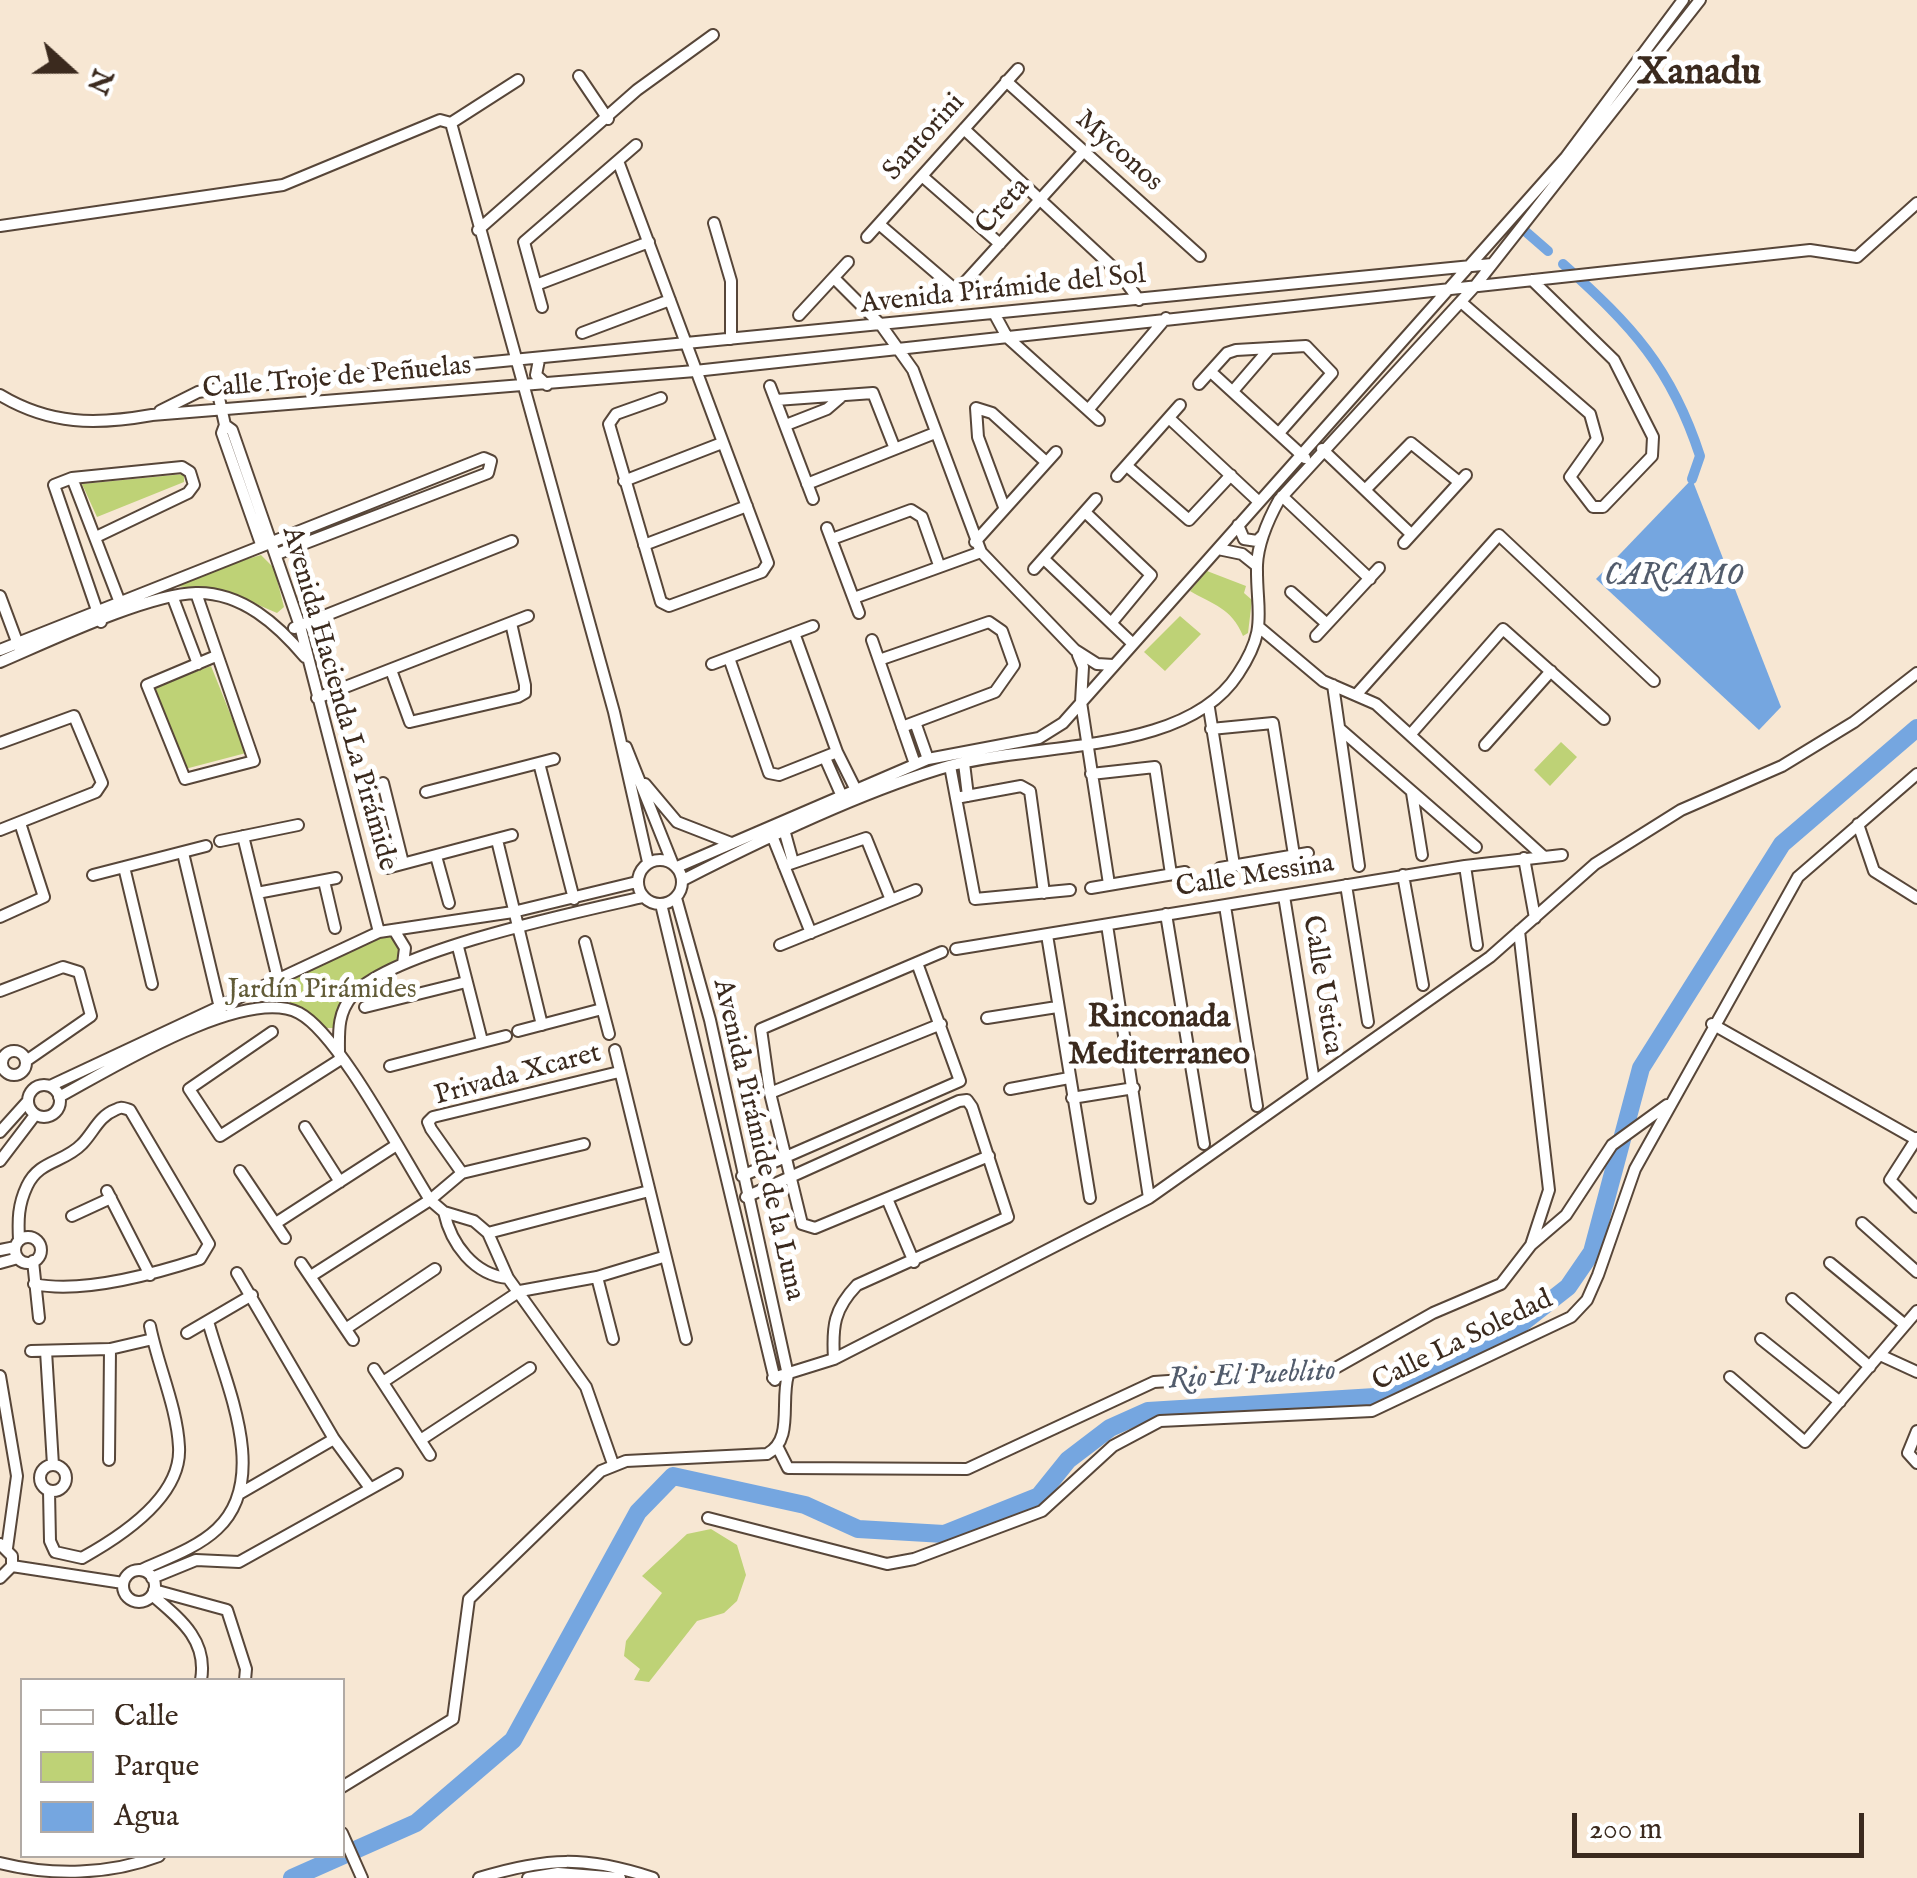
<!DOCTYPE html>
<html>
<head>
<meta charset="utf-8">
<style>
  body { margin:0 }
  #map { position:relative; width:1917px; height:1878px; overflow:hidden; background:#f7e7d3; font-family:"IM FELL English",serif }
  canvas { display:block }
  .legend { position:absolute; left:20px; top:1678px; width:325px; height:180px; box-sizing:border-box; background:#fff; border:2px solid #b1aaa5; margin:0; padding:12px 18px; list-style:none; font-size:30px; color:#3b2a1e }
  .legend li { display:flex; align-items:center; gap:20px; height:50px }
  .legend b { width:50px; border:2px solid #b1aaa5 }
  .north { position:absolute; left:20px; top:20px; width:100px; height:100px; -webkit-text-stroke:8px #fff; paint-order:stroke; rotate:111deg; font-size:28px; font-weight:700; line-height:40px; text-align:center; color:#3b2a1e }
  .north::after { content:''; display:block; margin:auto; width:35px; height:45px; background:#3b2a1e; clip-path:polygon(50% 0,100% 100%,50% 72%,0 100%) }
  .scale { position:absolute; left:1572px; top:1813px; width:292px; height:45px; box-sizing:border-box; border:5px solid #3b2a1e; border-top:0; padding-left:12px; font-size:30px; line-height:35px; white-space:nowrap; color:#3b2a1e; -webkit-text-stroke:8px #fff; paint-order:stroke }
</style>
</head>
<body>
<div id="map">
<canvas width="1917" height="1878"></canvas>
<ul class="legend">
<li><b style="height:12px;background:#fff"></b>Calle</li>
<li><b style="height:28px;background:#bed276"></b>Parque</li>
<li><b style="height:28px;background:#75a6e0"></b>Agua</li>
</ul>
<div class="north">N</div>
<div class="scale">200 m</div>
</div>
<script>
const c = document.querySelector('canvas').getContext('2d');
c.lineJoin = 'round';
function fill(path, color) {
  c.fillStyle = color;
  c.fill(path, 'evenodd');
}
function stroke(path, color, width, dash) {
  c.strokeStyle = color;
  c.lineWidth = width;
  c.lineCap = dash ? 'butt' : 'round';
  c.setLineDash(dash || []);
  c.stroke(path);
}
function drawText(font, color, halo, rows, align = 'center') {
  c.font = font + ' "IM FELL English",serif';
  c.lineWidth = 10;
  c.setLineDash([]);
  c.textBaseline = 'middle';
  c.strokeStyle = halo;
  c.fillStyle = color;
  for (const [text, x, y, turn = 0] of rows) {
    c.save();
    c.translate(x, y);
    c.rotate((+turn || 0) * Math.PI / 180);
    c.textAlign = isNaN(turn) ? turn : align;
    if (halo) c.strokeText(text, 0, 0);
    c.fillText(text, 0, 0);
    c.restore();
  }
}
const green = new Path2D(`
  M184 474V482L97 517 82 484Z
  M261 555 274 568 284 607 277 613 226 591 175 586 174 581Z
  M1207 571 1246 586 1244 593 1252 600 1248 633 1243 636C1231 607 1213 605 1190 591Z
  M1180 616 1201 634 1165 671 1144 652Z
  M211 666 246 753 185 769 155 687Z
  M1561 742 1577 757 1550 786 1534 770Z
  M379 932 401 936 403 964 353 995 333 1028H319L268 999 269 985Z
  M711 1529 737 1545 746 1575 737 1601 724 1613 697 1621 649 1682 634 1680 640 1669 624 1656 626 1641 662 1593 642 1576 687 1534Z`);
const water = new Path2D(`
  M1692 479 1781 707 1759 730 1596 579Z`);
const canal = new Path2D(`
  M1525 231 1548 251
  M1563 264C1632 326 1671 367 1700 456L1692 479`);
const river = new Path2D(`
  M292 1878 416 1823 513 1740 638 1512 673 1476 805 1505 858 1529 944 1534 1039 1496 1068 1460 1110 1428 1148 1411 1375 1397 1503 1338 1568 1287 1592 1252 1641 1068 1782 844 1917 728`);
const minor = new Path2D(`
  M579 76 608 119
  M1006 81 1200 256
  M451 123 614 712 648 862
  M451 123 518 80
  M964 129 1120 274 1139 300
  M618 161 768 563 762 572 669 606 661 602 609 424 616 414 661 398
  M922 176 1000 244
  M714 223 731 281V339
  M879 224 957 291 1084 151
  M0 226 283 185 440 120 451 123
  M478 230 637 90 713 35
  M867 237 1018 69
  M834 278 881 325 913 370 981 552 1075 650 1097 664 1113 665
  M536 285 649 242
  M1461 302 1590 414 1597 439 1570 477 1593 507H1603L1652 456 1653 437 1614 360 1532 280
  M542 307 524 242 636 145
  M994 313 1007 337 1099 420
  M799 315 848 262
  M582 333 670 300
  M539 360 536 375 547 385
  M1211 372 1305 458
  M1199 384 1227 353 1236 350 1306 346 1332 373 1279 433
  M770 386 813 499
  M217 389 225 425 222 433 261 544
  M1233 391 1270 348
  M0 395C50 425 96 425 152 415L695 371 1810 250 1857 257 1917 203
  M776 400 873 393 895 449
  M1088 410 1166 318
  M160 411 198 392 217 389 1492 264
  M1169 418 1259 502
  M225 425 232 430 300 626 379 932
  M786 425 827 409 841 397
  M1322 449 1411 534
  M1127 466 1189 520 1231 475
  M1117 476 1180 405
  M72 478 122 608
  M624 481 722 443
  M807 484 935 433
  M1365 490 1411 443 1459 482
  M1282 496 1370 579
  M1004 507 978 437 976 408 992 413 1046 462
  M1085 512 1151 575 1113 621
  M1238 525 1244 539 1257 541 1263 535
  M827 528 859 613
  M96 537 188 493 194 485 190 472 182 467 72 478 54 485 101 622
  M832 539 911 510 922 517 939 565
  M975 542 1056 452
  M1404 543 1466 475
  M644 545 747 506
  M1218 549 1242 554 1257 566
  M1044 559 1133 644
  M1034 569 1096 499
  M1291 592 1327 624
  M196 593 254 761 185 779 147 685 216 656
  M0 596 19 647
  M173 598 198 664
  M854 598 981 552
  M294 628 512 541
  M1260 628 1323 681 1376 704 1544 857
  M794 633 837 752 858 794
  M1316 636 1379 568
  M872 640 915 764
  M0 650 484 458 491 461 488 473 277 554
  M1078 655 1083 667 1081 702 1109 884
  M729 658 769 773 779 775 837 752
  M879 660 989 622 1002 631 1014 665 995 692 902 727
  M0 662C47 642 147 594 196 593 242 592 278 625 305 657
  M712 664 813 626
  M391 670 410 722 518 697 525 693V685L511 623
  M1333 685 1359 866
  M1356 695 1499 535 1654 681
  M317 698 528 616
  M1209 708 1234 865
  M915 722 928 759
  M1211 729 1273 723 1294 855
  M1340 729 1476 847
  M1410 735 1503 629 1604 719
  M0 743 74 716 102 783 96 792 0 830
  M1485 745 1551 671
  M626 747 672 862
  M825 758 844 801
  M539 763 574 899
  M964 763 968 796
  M950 766 975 899 1070 890
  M1091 774 1155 767 1171 874
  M383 783 403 863
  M645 784 677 822 731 843
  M426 792 554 759
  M1412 793 1422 855
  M956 798 1021 786 1030 791 1044 893
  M1858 824 1874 871 1917 898
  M785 833 793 862
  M243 836 278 979
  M773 838 811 933
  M497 840 542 1025
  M220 841 298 825
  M183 853 221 1012
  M436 856 449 903
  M1524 858 1535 918
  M638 882a22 22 0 1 1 44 0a22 22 0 1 1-44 0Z
  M784 866 866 838 891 900
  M1465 866 1477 945
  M124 867 152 984
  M677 867 928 759 1039 738 1063 723 1566 157 1683 0
  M387 868 512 835
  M1220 868 1308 853
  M93 875 206 846
  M1403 875 1423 985
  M683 880C761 840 865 790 949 766 1036 742 1186 755 1238 674 1269 627 1256 613 1257 565 1258 542 1268 520 1279 500L1475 286 1700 0
  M324 881 335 928
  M1346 885 1368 1022
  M1091 888 1185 872
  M257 893 336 878
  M1284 896 1314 1081
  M661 904 775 1380
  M1225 906 1257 1106
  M1166 914 1204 1144
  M0 917 44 897 20 823
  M1107 925 1149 1198
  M394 930 405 948 403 964
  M1047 935 1090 1198
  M585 942 609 1034
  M780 945 916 890
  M458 947 482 1041
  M956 949 1465 866 1562 855
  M942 952 761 1029 770 1093 802 1224 815 1228 989 1156
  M0 991 63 967 79 972 91 1016 26 1061
  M365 1007 466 982
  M987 1018 1057 1007
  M1712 1024 1917 1140
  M518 1031 602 1009
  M272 1032 189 1089 220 1136 341 1059
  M615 1050 686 1339
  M2 1063a12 12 0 1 1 24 0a12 12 0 1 1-24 0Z
  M339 1054C339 1033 337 1014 352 996 389 951 582 911 643 897
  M390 1066 506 1036
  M28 1101a16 16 0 1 1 32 0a16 16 0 1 1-32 0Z
  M50 1086 379 932 513 912 637 882
  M1010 1089 1069 1078
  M770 1093 941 1024
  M59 1097C109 1070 245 985 299 1013 339 1034 402 1156 430 1200L444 1212 474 1221 488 1233 508 1278 586 1387 613 1464
  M1072 1098 1134 1088
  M305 1127 340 1182
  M0 1132 27 1102
  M1917 1138 1890 1180 1917 1207
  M0 1161 35 1115
  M240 1171 285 1238
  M462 1173 431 1129 428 1122 433 1117 619 1072
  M742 1176 960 1081 917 963
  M107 1191 150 1275
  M746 1197 959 1101 967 1100 972 1107 1008 1217 857 1285C834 1309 832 1326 834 1359
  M888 1201 914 1262
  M444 1212C451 1244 474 1275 508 1278
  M72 1216 111 1198
  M276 1223 395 1146
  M1862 1223 1917 1272
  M488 1233 649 1191
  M15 1250a13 13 0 1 1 26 0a13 13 0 1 1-26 0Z
  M19 1240C18 1220 18 1205 27 1186 39 1160 64 1163 82 1144 93 1133 99 1116 115 1110 122 1106 123 1108 130 1110L209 1244 200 1259C154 1274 82 1294 34 1284
  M1531 1245 1566 1215 1612 1145 1667 1105
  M0 1250 15 1247
  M33 1261 39 1318
  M0 1263 18 1258
  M301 1263 353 1340
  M1830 1263 1904 1324
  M237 1273 334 1439 370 1488
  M311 1276 430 1200 462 1173 584 1144
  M597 1277 613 1339
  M1792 1299 1870 1367
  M347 1328 435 1269
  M187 1333 252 1295
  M1761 1339 1840 1402
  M31 1351 110 1349 153 1339
  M46 1351 53 1465
  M1880 1355 1917 1372
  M374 1369 430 1455
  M0 1376 17 1476 7 1548
  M1730 1377 1805 1442 1917 1311
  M773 1378 834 1359 1149 1198 1490 957 1595 864 1681 810 1782 766 1854 722 1917 673
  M383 1382 520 1291 597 1277 663 1257
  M1917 1431 1908 1453 1917 1463
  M422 1439 530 1368
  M778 1448 788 1468 967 1469 1154 1382 1332 1370 1433 1313 1501 1284 1531 1245 1549 1190 1519 931
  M109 1460 110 1349
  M40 1478a13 13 0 1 1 26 0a13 13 0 1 1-26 0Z
  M49 1491 50 1541 55 1552 82 1558C120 1537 182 1497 179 1447 177 1407 158 1366 150 1326
  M239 1494 334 1439
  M708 1518 887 1564 914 1559 1042 1511 1113 1446 1160 1421 1372 1411 1571 1317 1587 1300 1598 1275 1635 1169 1798 877 1917 774
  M0 1544 12 1556V1566L0 1578
  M12 1566 123 1583
  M141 1570C165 1559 197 1548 217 1529 272 1478 224 1381 208 1321
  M123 1586a16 16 0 1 1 32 0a16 16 0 1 1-32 0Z
  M152 1578 196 1560 239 1562 397 1474
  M154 1590 227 1610 246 1669 245 1680
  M152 1595C180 1619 208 1640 201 1680
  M342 1787 453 1719 469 1599 601 1471 626 1461 767 1454C794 1440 780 1402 788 1375L710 1020 676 898
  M342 1833 362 1878
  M0 1863C52 1876 109 1875 159 1856
  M479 1878C547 1857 586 1856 653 1878
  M528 1878 558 1873 620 1878`);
const streetNames = [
  ["Santorini",925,138,-48],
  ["Myconos",1118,152,42],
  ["Creta",1004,207,-48],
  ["Avenida Pirámide del Sol",1003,291,-6],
  ["Calle Troje de Peñuelas",337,379,-5],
  ["Avenida Hacienda La Pirámide",338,699,74],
  ["Calle Messina",1255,877,-9],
  ["Calle Ustica",1321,985,81],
  ["Privada Xcaret",518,1076,-15],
  ["Avenida Pirámide de la Luna",757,1140,77],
  ["Calle La Soledad",1463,1342,-26]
];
const parkNames = [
  ["Jardín Pirámides",322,991]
];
const waterNames = [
  ["CARCAMO",1674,578],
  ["Rio El Pueblito",1252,1377,-3]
];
const quarterNames = [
  ["Rinconada",1159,1019],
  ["Mediterraneo",1159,1056]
];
const districtNames = [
  ["Xanadu",1699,75]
];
fill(green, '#bed276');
fill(water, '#75a6e0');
stroke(canal, '#75a6e0', 10);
stroke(river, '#75a6e0', 18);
stroke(minor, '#574639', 14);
stroke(minor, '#fff', 10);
drawText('28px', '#3b2a1e', '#fff', streetNames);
drawText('28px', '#625c38', '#fff', parkNames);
drawText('italic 30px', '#525c6c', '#fff', waterNames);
drawText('bold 32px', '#3b2a1e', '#fff', quarterNames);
drawText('bold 38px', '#3b2a1e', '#fff', districtNames);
</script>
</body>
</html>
